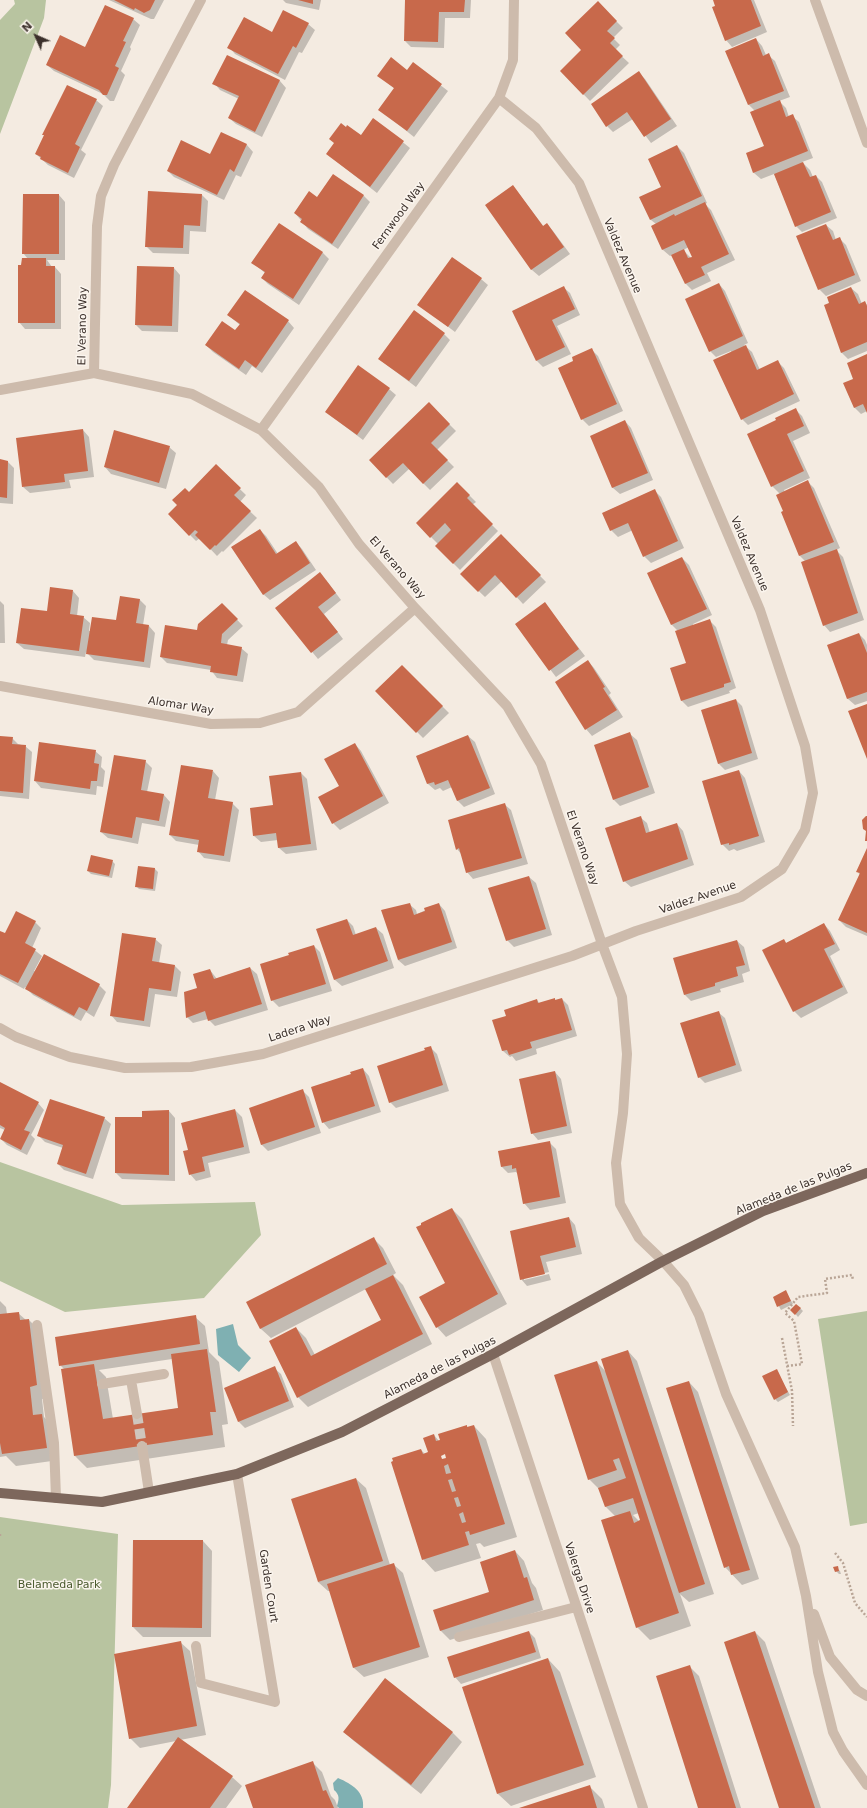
<!DOCTYPE html>
<html>
<head>
<meta charset="utf-8">
<style>
  body { margin:0 }
  #map { position:relative; width:867px; height:1808px; overflow:hidden; background:#f4ebe1; font-family:"DejaVu Sans",sans-serif }
  canvas { display:block }
  .north { position:absolute; left:16px; top:16px; width:40px; height:40px; -webkit-text-stroke:3px #fbf5ee; paint-order:stroke; rotate:315deg; font-size:11px; font-weight:700; line-height:16px; text-align:center; color:#3b302b }
  .north::after { content:''; display:block; margin:auto; width:14px; height:18px; background:#3b302b; clip-path:polygon(50% 0,100% 100%,50% 72%,0 100%) }
</style>
</head>
<body>
<div id="map">
<canvas width="867" height="1808"></canvas>
<div class="north">N</div>
</div>
<script>
const c = document.querySelector('canvas').getContext('2d');
c.lineJoin = 'round';
function fill(path, color) {
  c.fillStyle = color;
  c.fill(path, 'evenodd');
}
function stroke(path, color, width, dash) {
  c.strokeStyle = color;
  c.lineWidth = width;
  c.lineCap = dash ? 'butt' : 'round';
  c.setLineDash(dash || []);
  c.stroke(path);
}
function drawText(font, color, halo, rows, align = 'center') {
  c.font = font + ' "DejaVu Sans",sans-serif';
  c.lineWidth = 3;
  c.setLineDash([]);
  c.textBaseline = 'middle';
  c.strokeStyle = halo;
  c.fillStyle = color;
  for (const [text, x, y, turn = 0] of rows) {
    c.save();
    c.translate(x, y);
    c.rotate((+turn || 0) * Math.PI / 180);
    c.textAlign = isNaN(turn) ? turn : align;
    if (halo) c.strokeText(text, 0, 0);
    c.fillText(text, 0, 0);
    c.restore();
  }
}
const green = new Path2D(`
  M14 0H46L44 18 0 134V20L15 4Z
  M0 1162 122 1205 255 1202 261 1235 204 1298 65 1312 0 1281Z
  M867 1311V1523L850 1526 818 1319Z
  M0 1517 118 1534 111 1785 108 1808H0Z`);
const water = new Path2D(`
  M233 1324 238 1345 251 1358 239 1372 218 1355 216 1329Z
  M338 1778C352 1784 365 1792 363 1808H339L337 1806C339 1799 340 1795 334 1790L333 1783Z`);
const shadow = new Path2D(`
  M109 0H164L154 19H151Z
  M283 0H321L319 10 286 3Z
  M406 0H471L470 18H445L444 48 411 47 405 41Z
  M714 0H754L767 32 732 47 726 40Z
  M598 3 623 28 613 38 620 45 615 50 629 63 590 101 561 71 583 50Z
  M133 19 140 25 130 47 131 49 121 71 125 75 114 101H110L103 94 54 71 47 65 86 49Z
  M308 24 315 30 302 53 299 52 285 80 235 54 229 47Z
  M756 39 762 46 766 55H768L775 61 790 97 779 101 786 108 789 117 792 116 799 122 813 158 802 162 810 170 813 177 816 176 822 182 837 218 802 232 796 226 774 174 761 179 754 173 747 154 765 146 755 111 749 105 727 51Z
  M227 56 280 81 286 88 262 137 236 124 229 118 239 99 220 90 214 83Z
  M413 64 448 91 414 137 379 109 395 89 378 75 408 71Z
  M639 73 645 79 677 126 651 143 633 119 613 132 607 126Z
  M96 100 103 106 81 150 86 154 74 178 48 165 36 154Z
  M374 119 410 148 377 193 327 154 346 129 361 136Z
  M221 133 247 145 253 152 241 177 236 175 224 200 174 177 168 171 211 155Z
  M677 146 684 153 707 203 705 204 711 210 735 260 707 273 711 281 692 290 686 284 672 255 670 256 663 250 652 226 656 224 651 220 641 198 663 187ZM689 247 694 257 691 258 683 250Z
  M333 175 364 196 370 202 338 249 308 229 295 213 317 198Z
  M513 186 544 227 547 224 553 231 570 254 539 276 532 270 486 205Z
  M201 194 208 201 206 232 190 231 189 254 153 253 146 246Z
  M59 195 65 202V260H47L52 267H55L61 274V329H25L19 322 22 266 28 259 23 253Z
  M279 224 323 253 329 259 299 305 268 284 262 278 265 273 253 263Z
  M826 225 833 231 836 240 840 239 846 245 861 281 826 296 819 289Z
  M174 268 180 275 178 332 142 331 136 325Z
  M481 279 488 285 455 332 418 304Z
  M719 284 725 291 748 343 744 345 752 352 760 370 778 362 784 368 800 401 748 425 742 419 731 351 716 357 710 351Z
  M563 287 570 293 580 315 557 326 571 354 543 367 537 361 513 311Z
  M851 288 858 294 862 304 865 302 867 305V351L848 359 842 353 825 306Z
  M228 315 288 321 294 328 262 373 252 366 246 375 213 352 206 345 235 332 240 325Z
  M444 334 450 340 416 387 379 359Z
  M591 349 598 356 623 411 589 426 582 419 559 369 575 362Z
  M867 355V411L861 414 854 407 855 380Z
  M389 389 396 395 363 440 326 412Z
  M429 404 456 431 437 450 454 467 430 490 409 469 393 484 370 460Z
  M795 409 802 416 810 433 793 441 810 478 784 490 785 492 808 482 814 488 840 548 836 550 843 557 864 620 830 632 824 625 805 561 800 556 782 513 784 512 780 494 772 486 777 421Z
  M625 421 631 428 653 480 620 494 613 488 591 436Z
  M83 430 89 437 94 477 69 480 71 488 30 493 23 487Z
  M169 447 176 453 166 489 111 474 105 467Z
  M0 461 8 462 14 468 13 504 0 503Z
  M216 466 246 495 240 502 257 518 223 552 222 551 217 556 200 538 196 541 169 514Z
  M457 483 476 502 472 505 498 531 460 570 436 546 438 544 417 523Z
  M654 490 661 497 684 548 651 563 644 556 633 530 618 537 611 530 603 513Z
  M260 530 266 536 278 554 296 542 302 549 316 570 270 600 263 594Z
  M501 536 546 582 523 604 502 581 485 597 461 574Z
  M682 558 689 565 712 615 693 624V626L709 620 716 627 736 688 729 691 730 693 688 707 682 701 687 664 678 631 672 625 649 574Z
  M326 580 341 600 324 614 343 639 318 659 276 608Z
  M73 591 79 598 77 616 83 617 90 623 89 631H91L117 622 139 599 146 606 143 625 149 626 155 633 150 668 94 660 86 652 85 657 24 649 17 643 48 612Z
  M0 601 4 605 5 643H0Z
  M222 604 243 626 228 640 227 645 241 648 248 654 243 682 217 678 211 670 167 663 161 657 198 631Z
  M545 604 585 656 556 677 516 625Z
  M859 634 865 640 867 645V701L855 705 848 699 828 645Z
  M588 661 594 668 611 693 609 695 623 717 592 736 586 729 556 682Z
  M402 666 449 713 423 738 377 691Z
  M736 700 742 706 758 759 725 770 718 763Z
  M630 734 637 740 655 793 620 806 614 800Z
  M468 736 475 742 495 794 464 807 457 800 452 787 443 791 440 788 435 790 428 784 417 756Z
  M0 737 12 738 18 744 25 746 32 752 29 799 0 796Z
  M355 744 361 751 389 803 340 830 333 823 340 786Z
  M95 751 102 757 101 767 105 771 103 787 97 786 96 795 41 788 35 781Z
  M145 761 152 768 147 792 164 795 170 802 165 827 142 823 138 844 108 838 101 832Z
  M213 771 219 778 215 800 232 803 239 810 230 862 204 858 198 851 199 845 176 841 170 835Z
  M739 771 745 778 765 842 737 851 734 849 729 851 722 844Z
  M301 773 307 779 317 850 286 854 279 848 278 840 261 842 254 836Z
  M504 804 511 810 528 864 473 879 467 872 462 855 457 849Z
  M640 817 647 823 650 833 677 824 683 831 694 865 631 887 624 881Z
  M867 850V936L846 927 839 920 860 875 857 871Z
  M112 861 115 864 112 878 91 874 88 871Z
  M139 867 155 869 158 872 155 891 139 889 136 886Z
  M529 877 536 883 552 935 514 947 507 940Z
  M409 904 416 910 417 914 439 904 445 911 457 948 405 966 398 960Z
  M347 920 353 926 356 935 376 928 383 934 394 968 342 986 335 980 318 930Z
  M35 922 41 928 32 948 42 956 34 971 99 985 106 992 94 1017 86 1012 81 1021 33 995 25 987 24 989 0 976V932L5 934Z
  M824 924 830 931 840 950 830 956 848 993 801 1018 794 1011 784 940 786 943Z
  M155 939 162 945 159 963 175 966 181 972 177 997 155 994 150 1027 117 1022 111 1015Z
  M737 941 744 947 750 971 742 974 744 982 720 989 721 992 691 1001 685 995 675 959Z
  M314 946 320 952 332 991 279 1007 272 1000Z
  M250 968 257 974 268 1010 215 1026 208 1019 193 1023 187 1017 199 988 210 970 217 979Z
  M555 999 556 1001 562 999 568 1005 577 1036 536 1049 537 1054 516 1061 512 1056 510 1057 503 1051 494 1021 507 1016 537 1000 540 1004Z
  M718 1012 725 1018 742 1071 705 1083 699 1077Z
  M430 1047 437 1054 449 1091 396 1108 390 1102 426 1051Z
  M363 1069 369 1076 381 1112 329 1129 323 1122 352 1075Z
  M555 1072 561 1079 572 1133 538 1140 532 1133Z
  M0 1083 38 1103 44 1110 31 1135 35 1139 27 1155 7 1145 1 1139 5 1130 0 1128Z
  M302 1090 309 1097 321 1133 268 1151 261 1144Z
  M235 1110 242 1117 250 1153 208 1163 211 1177 196 1181 190 1174Z
  M169 1111 175 1118V1181L122 1179 116 1173 143 1118Z
  M104 1118 111 1124 93 1179 64 1170 58 1164 63 1148 45 1142 39 1136Z
  M549 1142 556 1149 566 1203 530 1210 524 1203 518 1174 516 1172 508 1173 502 1167 499 1152Z
  M452 1209 462 1219 507 1304 446 1337 437 1327 447 1283Z
  M569 1218 575 1225 582 1254 546 1262 549 1272 524 1278V1280L549 1274 551 1280 527 1286 521 1279Z
  M373 1238 383 1248 396 1273 393 1275 403 1285 432 1344 308 1407 298 1397 296 1328 306 1338 315 1355 382 1321 366 1289 271 1338 261 1329 248 1303Z
  M786 1292 793 1304 781 1310 774 1297Z
  M0 1301 6 1307 7 1314 18 1313 26 1320H29L41 1332 49 1398 42 1399 44 1417 55 1428 59 1460 16 1466 6 1456 0 1457Z
  M800 1308 803 1311 798 1317 792 1310Z
  M195 1317 205 1326 209 1352 219 1362 228 1424 222 1425 225 1447 87 1468 75 1456 64 1369 60 1365ZM172 1359 179 1408 113 1419 106 1377 99 1370Z
  M628 1351 637 1361 714 1594 689 1602 680 1594 691 1626 650 1640 637 1627 616 1517 606 1507 601 1491 589 1479 597 1362 607 1373ZM639 1513 642 1521 640 1522 633 1515Z
  M274 1368 281 1374 294 1407 245 1428 239 1422 225 1388Z
  M776 1370 790 1395 778 1402 775 1399Z
  M689 1382 698 1392 759 1579 742 1585 725 1567Z
  M467 1426 468 1428 474 1426 486 1439 517 1537 484 1547 480 1543 476 1544 481 1558 435 1572 423 1559 421 1450 425 1454 429 1453 434 1435 439 1441ZM445 1453 447 1459 441 1460 439 1455Z
  M356 1479 366 1488 390 1565 393 1564 403 1573 429 1657 364 1677 354 1668 330 1591H328L318 1582Z
  M203 1541 212 1551 211 1637H143L133 1627Z
  M515 1551 524 1561 532 1583 536 1588 543 1610 450 1640 440 1630 491 1593Z
  M837 1568 840 1571 841 1574H839L836 1571Z
  M529 1632 535 1638 541 1658 461 1684 455 1677Z
  M755 1632 765 1642 821 1808H780Z
  M180 1642 190 1651 206 1735 180 1740 232 1777 242 1786 226 1808H128L176 1741 140 1748 130 1738Z
  M548 1659 560 1672 596 1777 511 1806 498 1794Z
  M689 1666 699 1676 741 1808H699Z
  M385 1680 453 1733 462 1742 421 1794 354 1741 344 1732Z
  M312 1762 322 1772 331 1796 335 1800 338 1808H254Z
  M589 1786 602 1799 605 1808H521Z`);
const building = new Path2D(`
  M114 0H155L150 10 144 13 135 8 134 10Z
  M298 0H313V4Z
  M405 0H465L464 12H439L438 42 404 41Z
  M713 0H751L761 26 725 41 712 7 715 6Z
  M598 1 617 21 607 31 615 38 610 43 623 56 583 95 560 71 581 50 565 33Z
  M105 5 134 18 123 41 126 42 115 66 119 68 107 95H103L99 90 46 65 60 35 85 47Z
  M283 10 309 23 296 48 293 46 278 74 227 48 244 17 272 32Z
  M756 38 763 56 769 53 784 91 748 105 725 51Z
  M227 55 280 80 255 132 228 118 239 96 212 84Z
  M391 57 407 70 413 62 442 84 407 131 378 110 394 88 377 76Z
  M639 71 671 119 644 137 627 112 606 127 591 104Z
  M67 85 97 99 75 144 80 147 68 173 40 159 41 157 35 154 44 135H42Z
  M780 100 786 117 793 114 808 151 753 173 746 153 764 146 750 112Z
  M373 118 404 141 370 187 326 154 334 143 329 139 341 123 346 127 347 125 361 135Z
  M221 132 247 144 234 172 230 169 217 195 167 171 181 140 210 154Z
  M677 145 702 196 650 220 639 197 661 187 648 159Z
  M803 162 810 177 816 175 831 212 795 227 774 174Z
  M333 174 364 195 332 244 300 222 302 219 294 213 309 191 317 197Z
  M513 185 543 226 547 223 564 247 531 270 485 205Z
  M148 191 202 194 200 226 184 225 183 248 145 247Z
  M23 194H59V254H22Z
  M705 202 729 254 701 267 705 275 685 284 671 255 684 249 688 258 692 257 684 240 662 250 651 226 674 214 675 216Z
  M279 223 323 252 293 299 261 278 265 272 251 263Z
  M826 224 833 240 840 237 855 275 818 290 796 236Z
  M452 257 482 278 448 327 417 305Z
  M22 258H46V266H55V323H18V265H21Z
  M137 266 174 267 172 326 135 325Z
  M719 283 743 336 709 352 685 299Z
  M564 286 575 309 552 320 565 347 536 361 512 311Z
  M851 287 859 304 865 301 867 306V342L841 353 824 305 829 303 827 297Z
  M245 290 289 320 256 368 245 360 239 369 205 345 222 321 235 330 240 324 227 315Z
  M414 310 445 333 409 381 378 359Z
  M746 345 757 370 778 360 794 394 741 420 713 360Z
  M592 348 617 404 581 420 558 368 573 361 572 357Z
  M867 354V413L863 404 854 408 843 383 853 379 847 363Z
  M358 365 390 388 357 435 325 412Z
  M429 402 450 424 431 443 448 460 423 484 403 463 386 478 369 460Z
  M796 408 804 426 787 434 804 471 771 487 747 434 776 420 775 418Z
  M625 420 648 473 612 488 590 436Z
  M83 429 88 471 64 474 65 482 22 487 16 438Z
  M114 430 170 446 159 483 104 467Z
  M0 459 8 461 7 498 0 497Z
  M216 464 241 488 234 495 251 511 216 546 215 545 210 550 195 535 198 532 195 530 189 536 168 514 177 505 172 500 185 488 189 492Z
  M808 480 834 542 799 556 781 512 783 511 776 495Z
  M457 482 470 495 467 498 493 524 453 564 435 546 451 530 445 523 430 538 416 523Z
  M655 489 678 541 643 557 628 523 610 531 602 513Z
  M260 529 276 554 296 541 310 563 263 595 231 547Z
  M501 534 541 575 516 598 495 575 478 592 460 574Z
  M837 549 858 613 823 626 801 562Z
  M682 557 707 609 671 625 647 573Z
  M320 572 336 593 318 607 338 632 311 653 275 608Z
  M50 587 73 590 70 614 84 616 79 651 16 643 21 608 47 611Z
  M120 596 140 599 136 623 149 625 144 662 86 654 92 617 116 620Z
  M545 602 579 649 549 671 515 624Z
  M222 603 238 619 222 634 221 643 242 647 237 676 210 672 211 666 160 657 165 625 197 630 198 624Z
  M710 619 731 682 724 684V687L681 701 670 668 686 663 675 631Z
  M859 633 867 653V692L847 699 827 645Z
  M588 660 605 687 603 688 617 710 585 730 555 682Z
  M402 665 443 706 416 733 375 691Z
  M736 699 752 753 718 764 701 710Z
  M867 704V759L848 711Z
  M630 732 649 787 613 800 594 745Z
  M468 735 490 788 457 801 448 780 435 785 434 782 427 784 416 756Z
  M0 736 13 737 12 744 26 745 23 793 0 791Z
  M39 742 96 750 94 763 99 764 97 781H91L90 789 34 781Z
  M355 743 383 796 332 824 318 797 339 786 324 759Z
  M114 755 146 760 141 790 164 794 159 821 136 817 132 838 100 832Z
  M181 765 213 770 208 798 233 802 224 856 197 852 199 840 169 835Z
  M739 770 759 836 729 845V843L721 845 702 781Z
  M301 772 311 844 278 848 276 833 253 836 250 808 273 805 269 776Z
  M505 803 522 858 466 873 459 848 456 850 448 820Z
  M641 816 646 833 677 823 688 859 623 882 605 828Z
  M866 816H867V841H865L866 831 863 829 862 820Z
  M867 848V933L838 920 860 873 856 872Z
  M91 855 113 860 109 876 87 871Z
  M138 866 155 868 153 889 135 887Z
  M529 876 546 929 506 941 488 888Z
  M410 903 414 915 425 911 424 908 439 903 452 942 398 960 381 910Z
  M16 911 36 921 25 943 36 949 18 983 0 974V931L5 933Z
  M347 919 353 935 376 927 388 961 334 980 316 929Z
  M824 923 835 944 824 949 843 987 793 1012 762 950 784 939 786 943Z
  M122 933 156 938 152 961 175 965 171 991 149 988 144 1021 110 1016Z
  M737 940 745 965 736 967 738 976 715 983V986L684 995 673 958Z
  M314 945 326 984 271 1001 260 964 289 955 288 953Z
  M44 954 100 984 87 1011 79 1007 74 1016 25 989Z
  M250 967 262 1004 208 1021 205 1011 186 1018 184 992 197 988 193 974 210 969 214 979Z
  M555 998V1000L562 998 572 1030 530 1042 532 1048 509 1055 507 1050 502 1051 492 1020 506 1016 504 1010 537 999 538 1003Z
  M719 1011 736 1065 698 1078 680 1023Z
  M431 1046 443 1085 389 1103 377 1066 425 1050 424 1048Z
  M363 1068 375 1106 322 1123 311 1087 351 1074 350 1072Z
  M555 1071 567 1126 531 1134 519 1079Z
  M0 1082 39 1102 24 1130 30 1132 21 1150 0 1139 5 1128 0 1125Z
  M303 1089 315 1127 261 1145 249 1108Z
  M50 1099 105 1117 86 1174 57 1164 63 1145 37 1136Z
  M235 1109 244 1147 202 1157 205 1171 189 1175 183 1151 188 1150 181 1123Z
  M169 1110V1175L115 1173V1117H142V1111Z
  M550 1141 560 1197 523 1204 516 1168 512 1169V1165L501 1167 498 1151Z
  M452 1208 498 1294 436 1328 419 1297 445 1283 416 1227 421 1225V1223Z
  M569 1217 576 1247 540 1256 545 1274 520 1280 510 1231Z
  M374 1237 387 1264 260 1329 246 1302Z
  M393 1275 423 1334 297 1398 269 1341 296 1327 311 1356 381 1320 365 1289Z
  M786 1290 791 1301 777 1307 773 1297Z
  M796 1304 801 1308 795 1315 790 1310Z
  M19 1312 20 1320 29 1319 37 1385 30 1387 33 1415 42 1414 47 1448 2 1454 0 1443V1314Z
  M196 1315 200 1344 59 1366 55 1337Z
  M207 1349 216 1412H210L213 1435 74 1456 61 1369 94 1364 103 1419 178 1408 171 1354Z
  M628 1350 705 1584 679 1593 601 1359Z
  M597 1361 679 1613 636 1628 601 1520 630 1511 634 1523 640 1520 633 1498 605 1507 598 1488 626 1478 619 1458 613 1460 617 1470 588 1480 554 1375Z
  M275 1366 289 1401 238 1422 224 1388Z
  M777 1369 788 1392 774 1400 762 1376Z
  M689 1381 750 1570 731 1575 729 1566 724 1568 666 1388Z
  M467 1425V1427L474 1425 505 1524 470 1535 469 1531 465 1532 469 1545 422 1560 391 1462 393 1461 392 1458 421 1449 423 1454 428 1452 423 1438 434 1434 436 1441 440 1440 438 1434ZM445 1454 446 1458 442 1459 441 1456ZM448 1464 451 1473 446 1474 444 1466ZM452 1479 456 1491 452 1492 448 1480ZM458 1497 461 1506 457 1507 454 1498ZM463 1512 466 1522 462 1523 459 1514Z
  M356 1478 383 1561 318 1582 291 1499Z
  M133 1540H203L202 1628 132 1627Z
  M515 1550 524 1578 527 1577 534 1600 440 1631 433 1610 489 1592 480 1562Z
  M394 1563 420 1647 353 1668 327 1584Z
  M838 1566 839 1571 835 1572 833 1567Z
  M529 1631 536 1652 454 1678 447 1657Z
  M755 1631 815 1808H779L724 1642Z
  M181 1641 197 1726 129 1739 114 1654Z
  M548 1658 584 1765 497 1794 462 1687Z
  M690 1665 736 1808H698L656 1676Z
  M385 1678 453 1732 411 1785 343 1732Z
  M178 1737 233 1776 210 1808H127Z
  M313 1761 323 1791 326 1790 334 1808H253L245 1785Z
  M590 1785 597 1808H519Z`);
const minorTunnel = new Path2D(`
  M137 1414 142 1446`);
const path = new Path2D(`
  M782 1338 792 1391 793 1426
  M787 1366 802 1364 794 1321 785 1313 798 1297 827 1293 825 1279 852 1275 853 1280
  M0 1534V1536
  M835 1553 843 1563 855 1603 867 1617`);
const minor = new Path2D(`
  M815 0 867 143
  M94 373 97 226 101 196 114 165 201 0
  M0 390 94 373 192 394 261 430 319 487 359 544 415 608 507 706 541 764 602 944 622 997 627 1054 623 1113 616 1163 620 1204 639 1238 663 1261 684 1285 699 1315 726 1394 795 1547 806 1596 818 1672 833 1732 843 1751 867 1785
  M261 430 499 98 513 60 514 0
  M0 686 211 724 260 723 298 712 415 608
  M0 1028 16 1037 70 1057 125 1068 191 1067 263 1054 572 956 636 931 741 897 782 869 805 830 813 793 805 746 760 610 579 183 536 128 499 98
  M37 1325 54 1443 56 1498
  M493 1354 643 1808
  M131 1380 137 1414
  M102 1384 164 1374
  M142 1446 149 1492
  M814 1614 830 1657 857 1690 867 1696
  M459 1637 576 1607
  M196 1646 201 1683 275 1702 237 1474`);
const major = new Path2D(`
  M0 1493 102 1502 237 1474 342 1432 493 1354 663 1261 763 1211 867 1173`);
const streetNames = [
  ["Fernwood Way",399,216,-54],
  ["Valdez Avenue",622,256,67],
  ["El Verano Way",83,326,-89],
  ["Valdez Avenue",749,554,67],
  ["El Verano Way",397,568,49],
  ["Alomar Way",181,706,9],
  ["El Verano Way",582,848,71],
  ["Valdez Avenue",698,898,-19],
  ["Ladera Way",300,1029,-18],
  ["Alameda de las Pulgas",794,1189,-22],
  ["Alameda de las Pulgas",440,1368,-27],
  ["Valerga Drive",579,1578,72],
  ["Garden Court",268,1586,81]
];
const parkNames = [
  ["Belameda Park",59,1585]
];
fill(green, '#b8c4a0');
fill(water, '#7fb0b2');
fill(shadow, '#0003');
fill(building, '#c8694b');
stroke(minorTunnel, '#cfc6bd', 10, [10, 5]);
stroke(path, '#b9a596', 2.5, [2, 2]);
stroke(minor, '#cdbbac', 10);
stroke(major, '#7d675c', 10);
drawText('11px', '#3b302b', '#fbf5ee', streetNames);
drawText('11px', '#4a5a2e', '#fbf5ee', parkNames);
</script>
</body>
</html>
